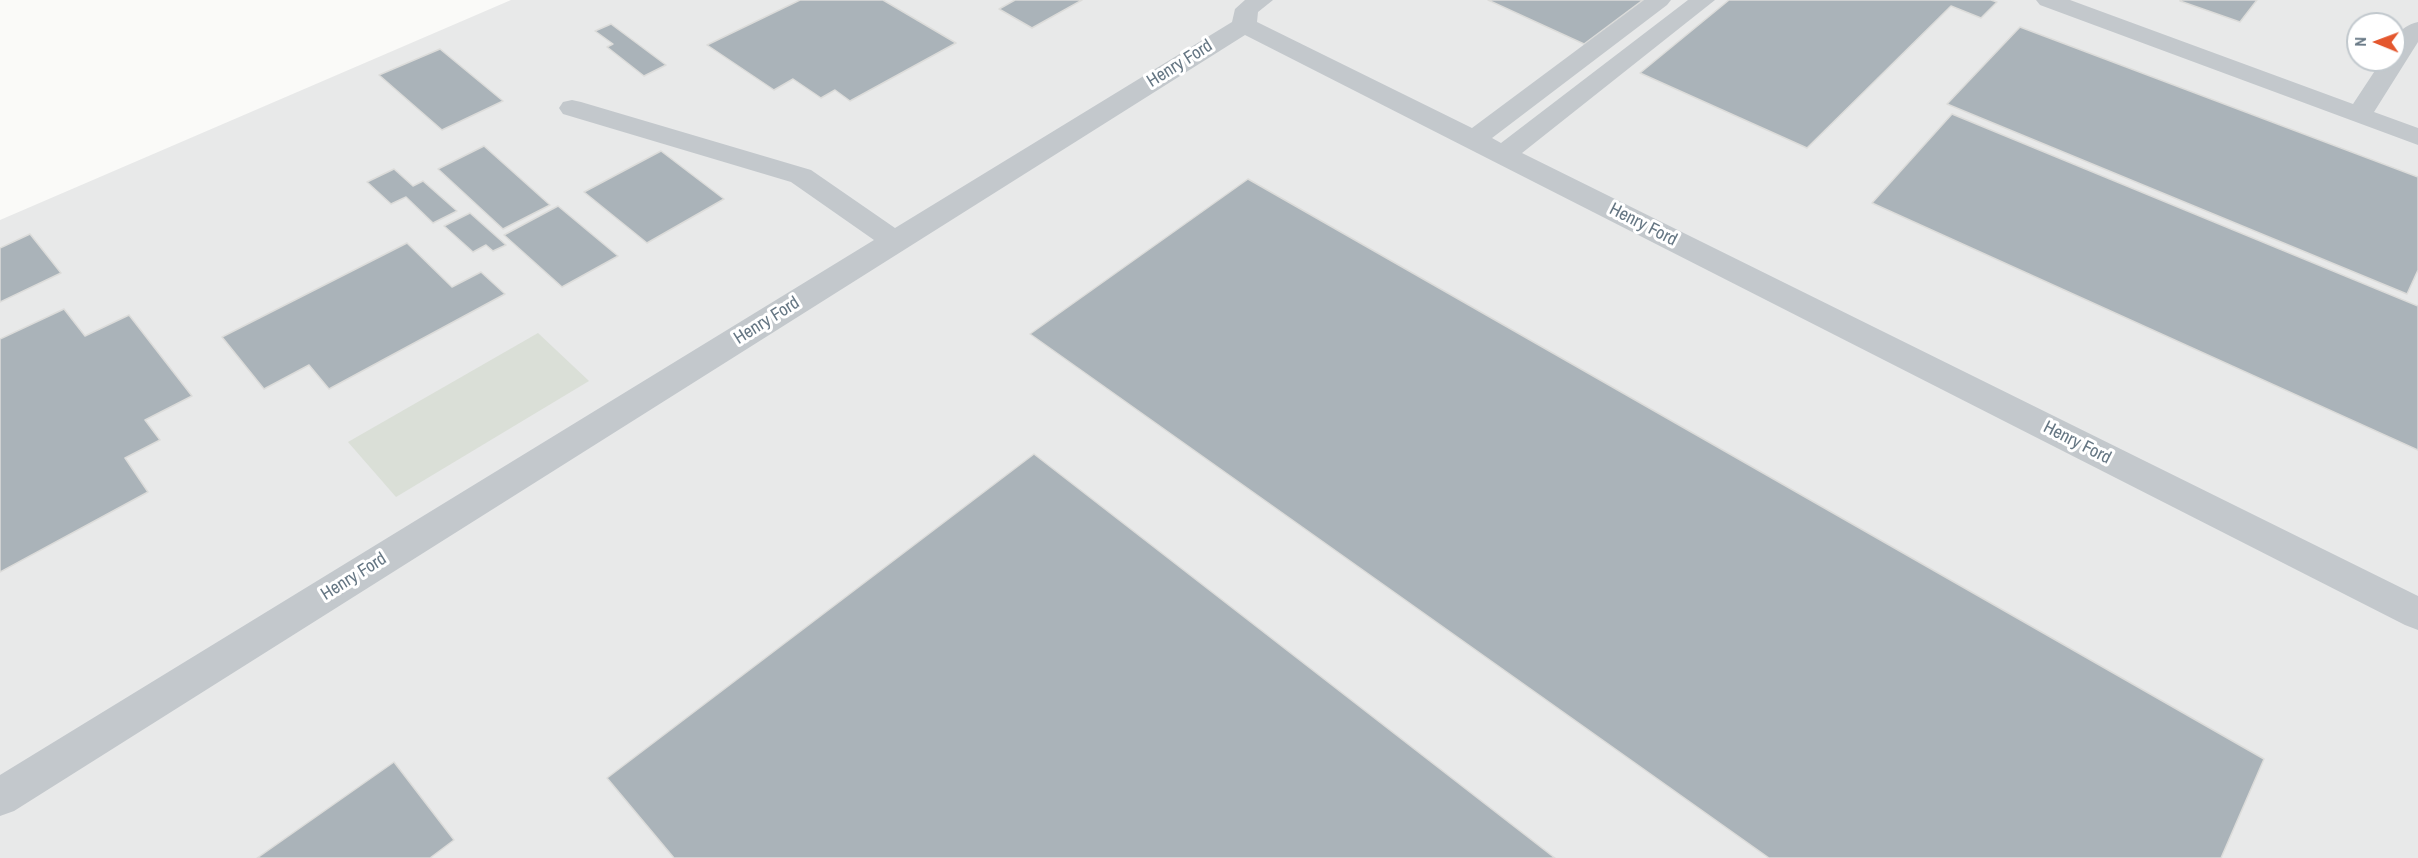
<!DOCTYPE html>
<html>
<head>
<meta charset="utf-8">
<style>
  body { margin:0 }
  #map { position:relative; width:2418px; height:858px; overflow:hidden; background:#fafaf8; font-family:"Archivo Narrow",sans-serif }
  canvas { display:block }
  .north { position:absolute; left:2346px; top:12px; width:60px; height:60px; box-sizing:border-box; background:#fff; border:2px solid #c1c8cd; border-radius:50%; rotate:271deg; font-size:16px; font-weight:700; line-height:24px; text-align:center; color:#657683 }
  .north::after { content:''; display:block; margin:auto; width:21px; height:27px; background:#e4572e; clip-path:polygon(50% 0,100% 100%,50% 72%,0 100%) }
</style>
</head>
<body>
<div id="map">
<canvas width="2418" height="858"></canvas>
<div class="north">N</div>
</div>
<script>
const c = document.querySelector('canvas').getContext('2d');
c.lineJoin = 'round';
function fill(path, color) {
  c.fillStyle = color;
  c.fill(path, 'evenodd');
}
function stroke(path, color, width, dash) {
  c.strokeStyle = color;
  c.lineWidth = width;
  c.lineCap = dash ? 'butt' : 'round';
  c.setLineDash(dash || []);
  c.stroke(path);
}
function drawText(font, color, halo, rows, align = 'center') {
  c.font = font + ' "Archivo Narrow",sans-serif';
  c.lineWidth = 6;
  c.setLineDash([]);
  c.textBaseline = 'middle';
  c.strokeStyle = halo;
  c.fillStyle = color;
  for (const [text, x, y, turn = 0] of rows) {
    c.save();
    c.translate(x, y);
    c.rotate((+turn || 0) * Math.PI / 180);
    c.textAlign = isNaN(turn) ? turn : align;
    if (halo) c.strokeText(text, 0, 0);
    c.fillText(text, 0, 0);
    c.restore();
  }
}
const built = new Path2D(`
  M511 0H2418V858H0V220ZM2358 24H2394V60H2358Z`);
const green = new Path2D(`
  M538 333 589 381 396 497 348 442Z`);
const building = new Path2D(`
  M800 0H883L956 43 850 101 835 90 821 98 793 79 774 90 707 45Z
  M1015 0H1082L1032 28 999 9Z
  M1488 0H1643L1584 44Z
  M1729 0H1991L1997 2 1981 18 1951 6 1807 148 1640 73Z
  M2257 0 2240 22 2180 1V0Z
  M611 24 666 65 644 76 607 47 613 44 595 31Z
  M2020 27 2418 177V270L2407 294 1947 104Z
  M440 49 503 101 442 130 379 75Z
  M1952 114 2418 306V450L1872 203Z
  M484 146 550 205 503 229 438 169Z
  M661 151 724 199 647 243 584 192Z
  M394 169 413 186 423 181 457 211 433 223 406 197 391 204 367 182Z
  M1248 179 2264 759 2221 858H1769L1030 334Z
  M558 206 618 256 562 287 504 235Z
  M470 213 506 245 493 251 486 245 473 252 444 226Z
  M30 234 61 273 0 302V248Z
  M407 243 452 287 481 272 505 294 329 389 309 365 264 389 222 337Z
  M64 309 85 336 129 315 192 396 145 420 160 440 125 458 148 492 0 572V339Z
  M1034 454 1555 858H674L607 778Z
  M394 762 454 840 430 858H257Z`);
const minor = new Path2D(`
  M1245 0H1273L1258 12 1257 22 1472 128 1644 0H1671L1667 5 1492 138 1501 143 1688 0H1715L1522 153 2418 596V630L2405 625 1245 35 14 811 0 816V775L874 240 791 182 563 114 559 108 563 102 572 100 581 102 811 170 895 228 1232 22 1235 9Z
  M2036 0H2070L2353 104 2382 60H2394C2394 40 2397 27 2418 22V42L2374 112 2418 128V145L2040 5Z`);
const streetNames = [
  ["Henry Ford",1180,64,-32],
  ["Henry Ford",1643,225,27],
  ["Henry Ford",767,321,-32],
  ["Henry Ford",2077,443,27],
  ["Henry Ford",354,577,-32]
];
fill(built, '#e8e9e9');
fill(green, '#dadfd7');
fill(building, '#aab3b9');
stroke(building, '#dcdcda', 1.5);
fill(minor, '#c3c8cc');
drawText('18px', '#657683', '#fff', streetNames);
</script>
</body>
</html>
